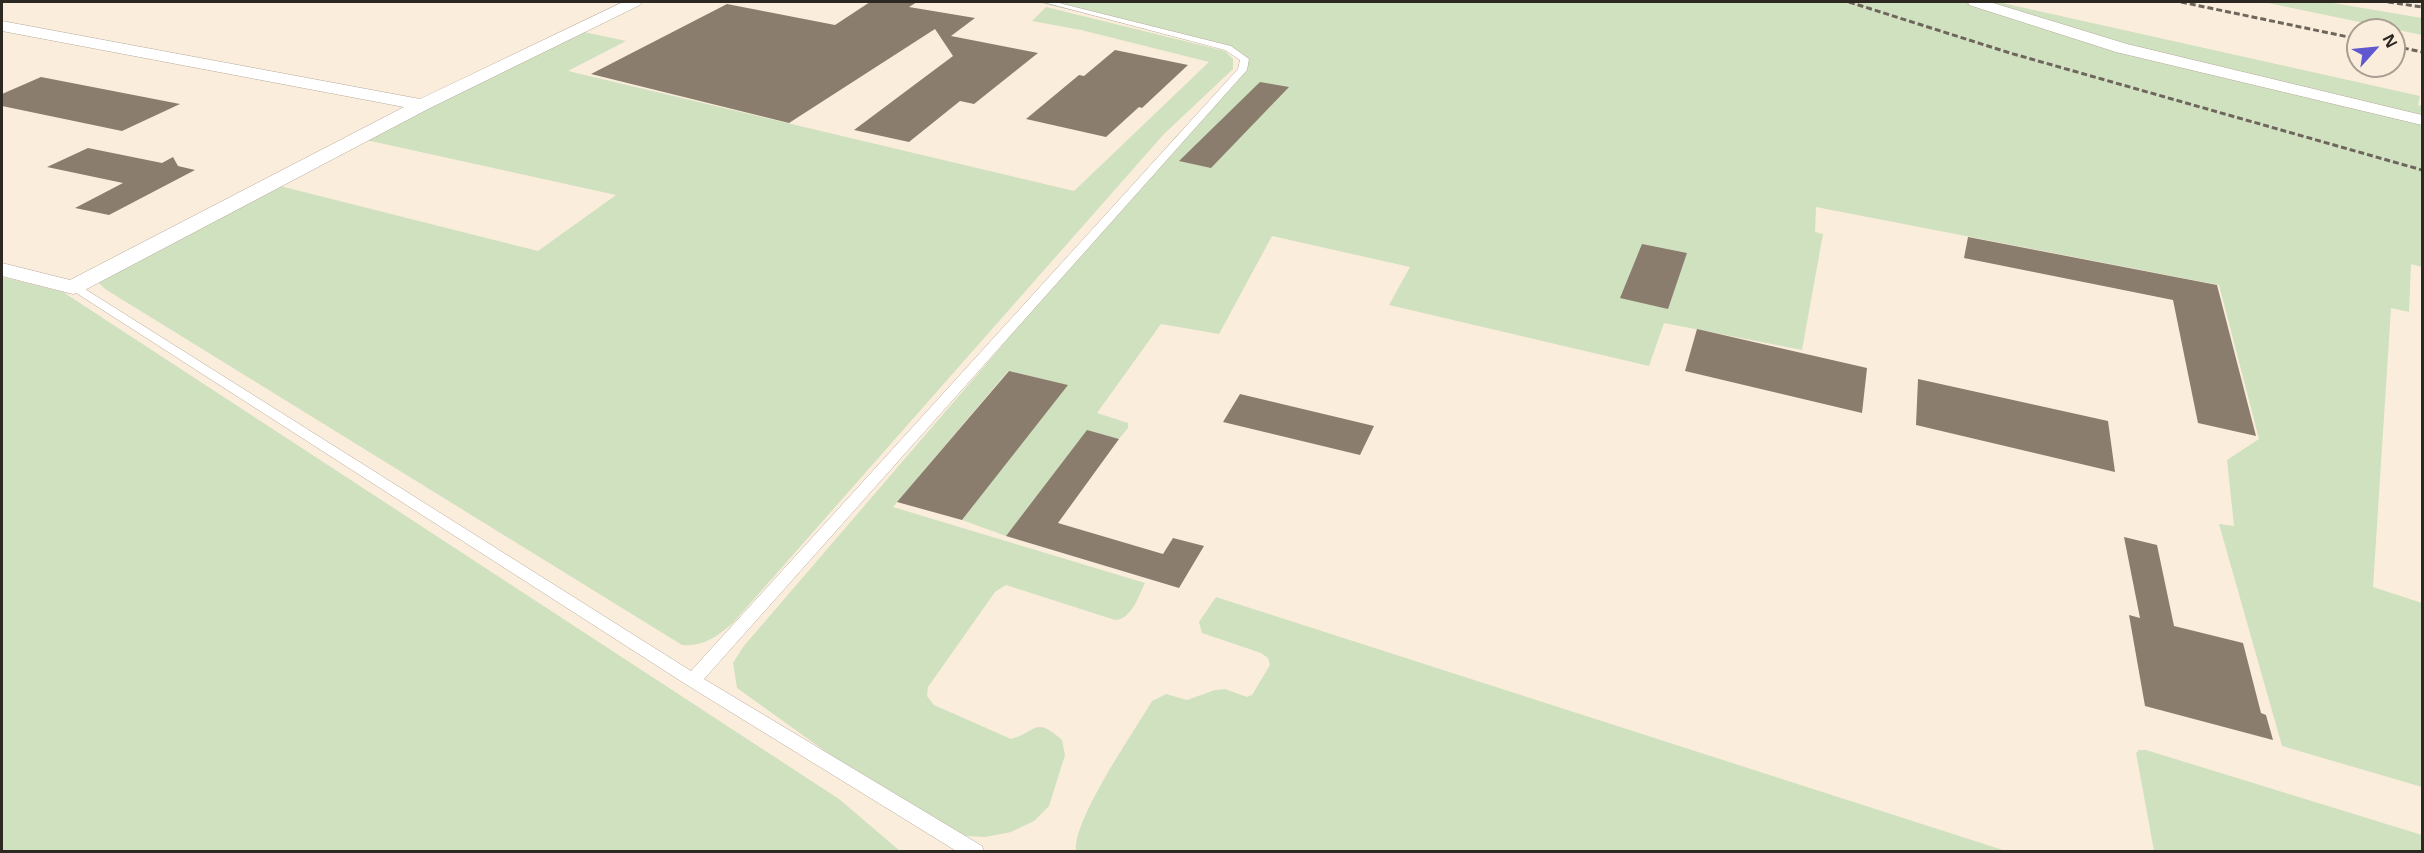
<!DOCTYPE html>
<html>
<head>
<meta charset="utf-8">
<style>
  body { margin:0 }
  #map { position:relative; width:2424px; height:853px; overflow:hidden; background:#fbeddc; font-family:"Noto Sans",sans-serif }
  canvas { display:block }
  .frame { position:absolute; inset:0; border:3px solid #2d2822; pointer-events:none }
  .north { position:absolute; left:2346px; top:18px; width:60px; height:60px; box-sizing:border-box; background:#fbeddc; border:2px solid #a99e92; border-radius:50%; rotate:63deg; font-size:16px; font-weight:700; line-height:24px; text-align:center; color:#2d2822 }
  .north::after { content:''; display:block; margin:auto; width:21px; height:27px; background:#5f58d0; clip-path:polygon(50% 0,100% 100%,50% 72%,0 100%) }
</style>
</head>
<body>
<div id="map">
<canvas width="2424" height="853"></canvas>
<div class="frame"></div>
<div class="north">N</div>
</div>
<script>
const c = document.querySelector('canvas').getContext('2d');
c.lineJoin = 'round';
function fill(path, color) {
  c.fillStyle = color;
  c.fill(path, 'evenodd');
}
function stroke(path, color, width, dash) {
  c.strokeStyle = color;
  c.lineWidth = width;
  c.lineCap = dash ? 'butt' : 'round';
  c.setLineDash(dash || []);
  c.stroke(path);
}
const green = new Path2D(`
  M1036 2H1970L2092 43 2422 122V267L2411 264 2409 312 2391 308 2373 587 2422 603V787L2282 746 2219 524 2234 526 2227 460 2259 439 2219 285 1816 207 1815 232 1823 234 1802 350 1664 323 1649 366 1389 305 1410 267 1272 236 1219 334 1161 324 1097 413 1128 423V428L1119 439 1087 431 1006 536 962 520 1067 385 1008 371 893 507 1145 583C1138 597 1132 619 1115 620L1006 585 995 592 928 687 927 696 934 705 1011 739C1038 731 1035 716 1062 740L1065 755 1049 806 1034 821 1011 832 985 837 965 836 864 779 737 688 733 663 743 647 1000 348 1175 137 1244 71 1245 64 1224 45Z
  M1978 2H1998L2420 96 2418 105 2422 106V118L2096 41Z
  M2263 2H2327L2422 18V35Z
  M1046 7 1225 51 1233 59V69L1164 134 732 624C716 637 703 647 682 645L105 289 98 282 276 185 538 251 616 195 366 140 360 136 584 32 626 41 568 71 1074 191 1209 62 1081 30 1032 21Z
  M2 277 63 292 839 799 900 851H2Z
  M1216 597 2006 851H1076C1073 819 1134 732 1152 701L1166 694 1187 700 1215 690 1225 689 1247 697 1252 695 1270 665 1268 658 1261 653 1202 633 1199 622Z
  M2139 750H2146L2422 835V851H2154L2136 753Z`);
const building = new Path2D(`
  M870 2H917L909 7 975 18 951 36 1038 53 974 104 960 101 909 142 854 130 953 56 935 29 789 123 591 74 727 4 835 25Z
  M1115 50 1188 65 1142 108 1139 107 1106 137 1026 119 1079 75 1084 76Z
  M41 77 180 104 122 131 2 106V94Z
  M1260 82 1289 87 1211 168 1179 161Z
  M88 148 162 163 173 157 178 166 195 170 109 215 75 208 123 183 47 167Z
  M1968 237 2217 285 2256 436 2198 423 2173 300 1964 258Z
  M1642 244 1687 253 1668 309 1620 298Z
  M1697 329 1867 368 1862 413 1685 371Z
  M1009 371 1068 385 962 520 897 502Z
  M1918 379 2108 421 2115 472 1916 425Z
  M1240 394 1374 426 1360 455 1223 422Z
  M1087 430 1119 439 1058 523 1163 554 1173 538 1204 546 1179 588 1006 536Z
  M2124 537 2157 545 2174 626 2243 643 2261 713 2266 715 2273 740 2145 706 2129 615 2140 618Z`);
const service = new Path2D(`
  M1043 2H1055L1231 46 1249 59 1247 70 704 679 982 846 984 852H958L687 685 67 287 73 283 77 284 691 671 1238 69 1240 60 1225 50Z`);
const minor = new Path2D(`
  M623 2H642L640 5 428 109 81 292 73 294 2 276V263L70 280 404 107 2 31V21L420 99Z
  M1968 2H1990L2127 44 2422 115V125L2116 52 1969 5Z`);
const rail = new Path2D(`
  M1849 2 2010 53 2422 170
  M2181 2 2358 39
  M2388 2 2422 7
  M2394 46 2422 52`);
fill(green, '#d0e1bf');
fill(building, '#8a7d6e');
stroke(service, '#b7aa9a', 1);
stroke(minor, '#b7aa9a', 1);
fill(service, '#fff');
fill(minor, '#fff');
stroke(rail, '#6e665d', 3, [6, 3]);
</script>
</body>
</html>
